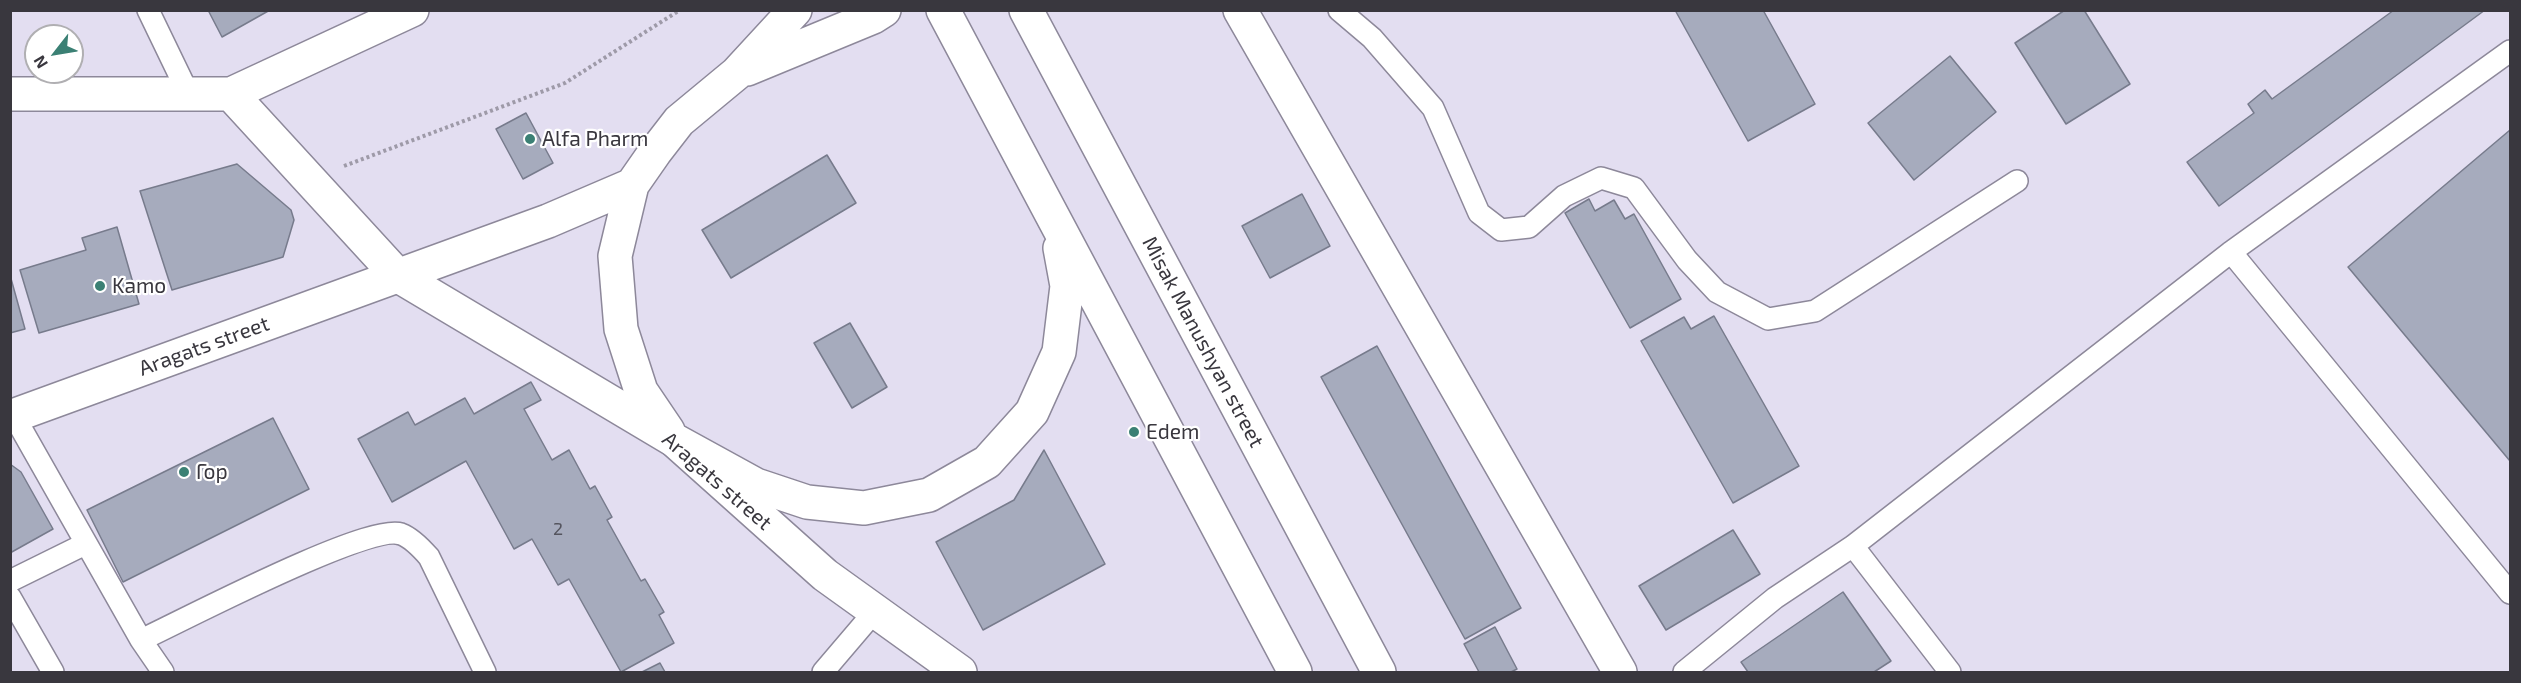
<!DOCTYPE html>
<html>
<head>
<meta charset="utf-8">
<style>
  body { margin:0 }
  #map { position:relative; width:2521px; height:683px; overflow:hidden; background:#e3def1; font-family:"Exo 2",sans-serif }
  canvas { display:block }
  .frame { position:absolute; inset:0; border:12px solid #39373e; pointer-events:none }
  .north { position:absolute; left:24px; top:24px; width:60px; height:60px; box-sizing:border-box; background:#fff; border:2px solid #b0afb2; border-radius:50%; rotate:239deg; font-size:16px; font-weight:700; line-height:24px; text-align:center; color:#39373e }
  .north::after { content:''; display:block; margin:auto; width:21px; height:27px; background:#3b8074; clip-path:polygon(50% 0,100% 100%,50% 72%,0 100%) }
</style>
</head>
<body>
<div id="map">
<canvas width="2521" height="683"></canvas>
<div class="frame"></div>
<div class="north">N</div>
</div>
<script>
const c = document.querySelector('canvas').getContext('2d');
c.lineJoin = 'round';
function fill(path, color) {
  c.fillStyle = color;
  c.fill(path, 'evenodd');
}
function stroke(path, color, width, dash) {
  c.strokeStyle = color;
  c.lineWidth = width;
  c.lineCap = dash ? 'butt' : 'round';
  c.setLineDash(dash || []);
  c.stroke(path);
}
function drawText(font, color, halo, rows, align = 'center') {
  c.font = font + ' "Exo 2",sans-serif';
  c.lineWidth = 4.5;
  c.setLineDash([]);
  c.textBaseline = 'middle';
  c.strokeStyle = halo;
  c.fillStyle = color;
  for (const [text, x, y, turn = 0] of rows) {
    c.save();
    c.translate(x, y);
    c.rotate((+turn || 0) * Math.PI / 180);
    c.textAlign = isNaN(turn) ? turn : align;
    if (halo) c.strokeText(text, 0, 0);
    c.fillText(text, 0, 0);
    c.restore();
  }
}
const building = new Path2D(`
  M208 10H270L222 37Z
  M1675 10H1763L1815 104 1748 141Z
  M2065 10H2084L2130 84 2066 124 2015 43Z
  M2394 10H2485L2219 206 2187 162 2254 113 2248 104 2265 90 2272 99Z
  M1950 56 1996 112 1914 180 1868 123Z
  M526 113 553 163 523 179 496 129Z
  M2510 130V461L2348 267Z
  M827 155 856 203 731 278 702 230Z
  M237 164 291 210 294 220 283 257 172 290 140 191Z
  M1302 194 1330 246 1270 278 1242 226Z
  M1589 199 1595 211 1614 200 1625 219 1634 214 1681 299 1630 328 1565 213Z
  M117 227 139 304 39 333 20 270 86 250 82 238Z
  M10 275 25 329 10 333Z
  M1714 316 1799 466 1733 503 1641 341 1684 317 1691 329Z
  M850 323 887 387 852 408 814 343Z
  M1377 346 1521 608 1465 639 1321 377Z
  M531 382 541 400 524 409 552 460 569 450 590 489 595 486 612 517 607 520 641 581 645 579 664 612 659 615 674 643 621 672 569 579 558 585 532 539 514 549 466 461 392 502 358 439 408 412 415 425 465 398 474 414Z
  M273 418 309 489 123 582 87 510Z
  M1044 450 1105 564 983 630 936 542 1014 500Z
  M10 464 21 472 53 529 10 553Z
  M1733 530 1760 574 1666 630 1639 586Z
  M1843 592 1891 661 1874 672H1748L1741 662Z
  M1495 627 1517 669 1511 672H1479L1464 644Z
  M660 663 665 672H642Z`);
const path = new Path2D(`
  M344 166 565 83 680 10`);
const lane = new Path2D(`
  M148 10 189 95
  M1339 10 1372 38 1433 108 1479 213 1501 230 1529 227 1564 196 1601 178 1634 188 1687 260 1717 292 1768 319 1815 311 2017 181
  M2231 252 2510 593
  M14 416 141 640C182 621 368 523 401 534 412 538 422 549 429 557L485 672
  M1853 546 1950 672
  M10 581 85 544
  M10 597 53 672
  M141 640 163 672
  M823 672 875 611
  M1684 672 1775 598 1853 546 2231 252 2510 51`);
const secondary = new Path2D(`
  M747 69 873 17 884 10
  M10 94H231L397 275 674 440 825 575 960 672
  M231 94 412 10
  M10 417 548 221 632 185
  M668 431 641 391 621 329 615 256 632 185 655 152 679 121 737 73 795 10`);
const highway = new Path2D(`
  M943 10 1295 672
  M1026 10 1379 672
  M1240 10 1620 672
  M674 440 756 485 807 502 864 508 929 495 987 462 1032 412 1059 352 1067 286 1060 248`);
const markers = [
  [530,139,6,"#3b8074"],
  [100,286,6,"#3b8074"],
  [1134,432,6,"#3b8074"],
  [184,472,6,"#3b8074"]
];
const numberNames = [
  ["2",558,529]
];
const poiNames = [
  ["Alfa Pharm",542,139],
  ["Kamo",112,286],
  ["Edem",1146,432],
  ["Гор",196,472]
];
const streetNames = [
  ["Misak Manushyan street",1203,342,62],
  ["Aragats street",204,346,-20],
  ["Aragats street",717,481,41]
];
fill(building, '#a6abbd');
stroke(building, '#777b8c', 1.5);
stroke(lane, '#8d889a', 24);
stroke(secondary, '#8d889a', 36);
stroke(highway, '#8d889a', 36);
stroke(path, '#9e9aa8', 4, [3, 3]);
stroke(lane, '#fff', 21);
stroke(secondary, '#fff', 33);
stroke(highway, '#fff', 33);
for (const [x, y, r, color] of markers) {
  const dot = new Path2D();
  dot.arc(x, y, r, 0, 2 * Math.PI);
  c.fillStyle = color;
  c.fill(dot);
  stroke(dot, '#fff', 2);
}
drawText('18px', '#54545e', null, numberNames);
drawText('21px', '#39373e', '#fff', poiNames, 'left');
drawText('21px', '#39373e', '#fff', streetNames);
</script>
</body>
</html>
